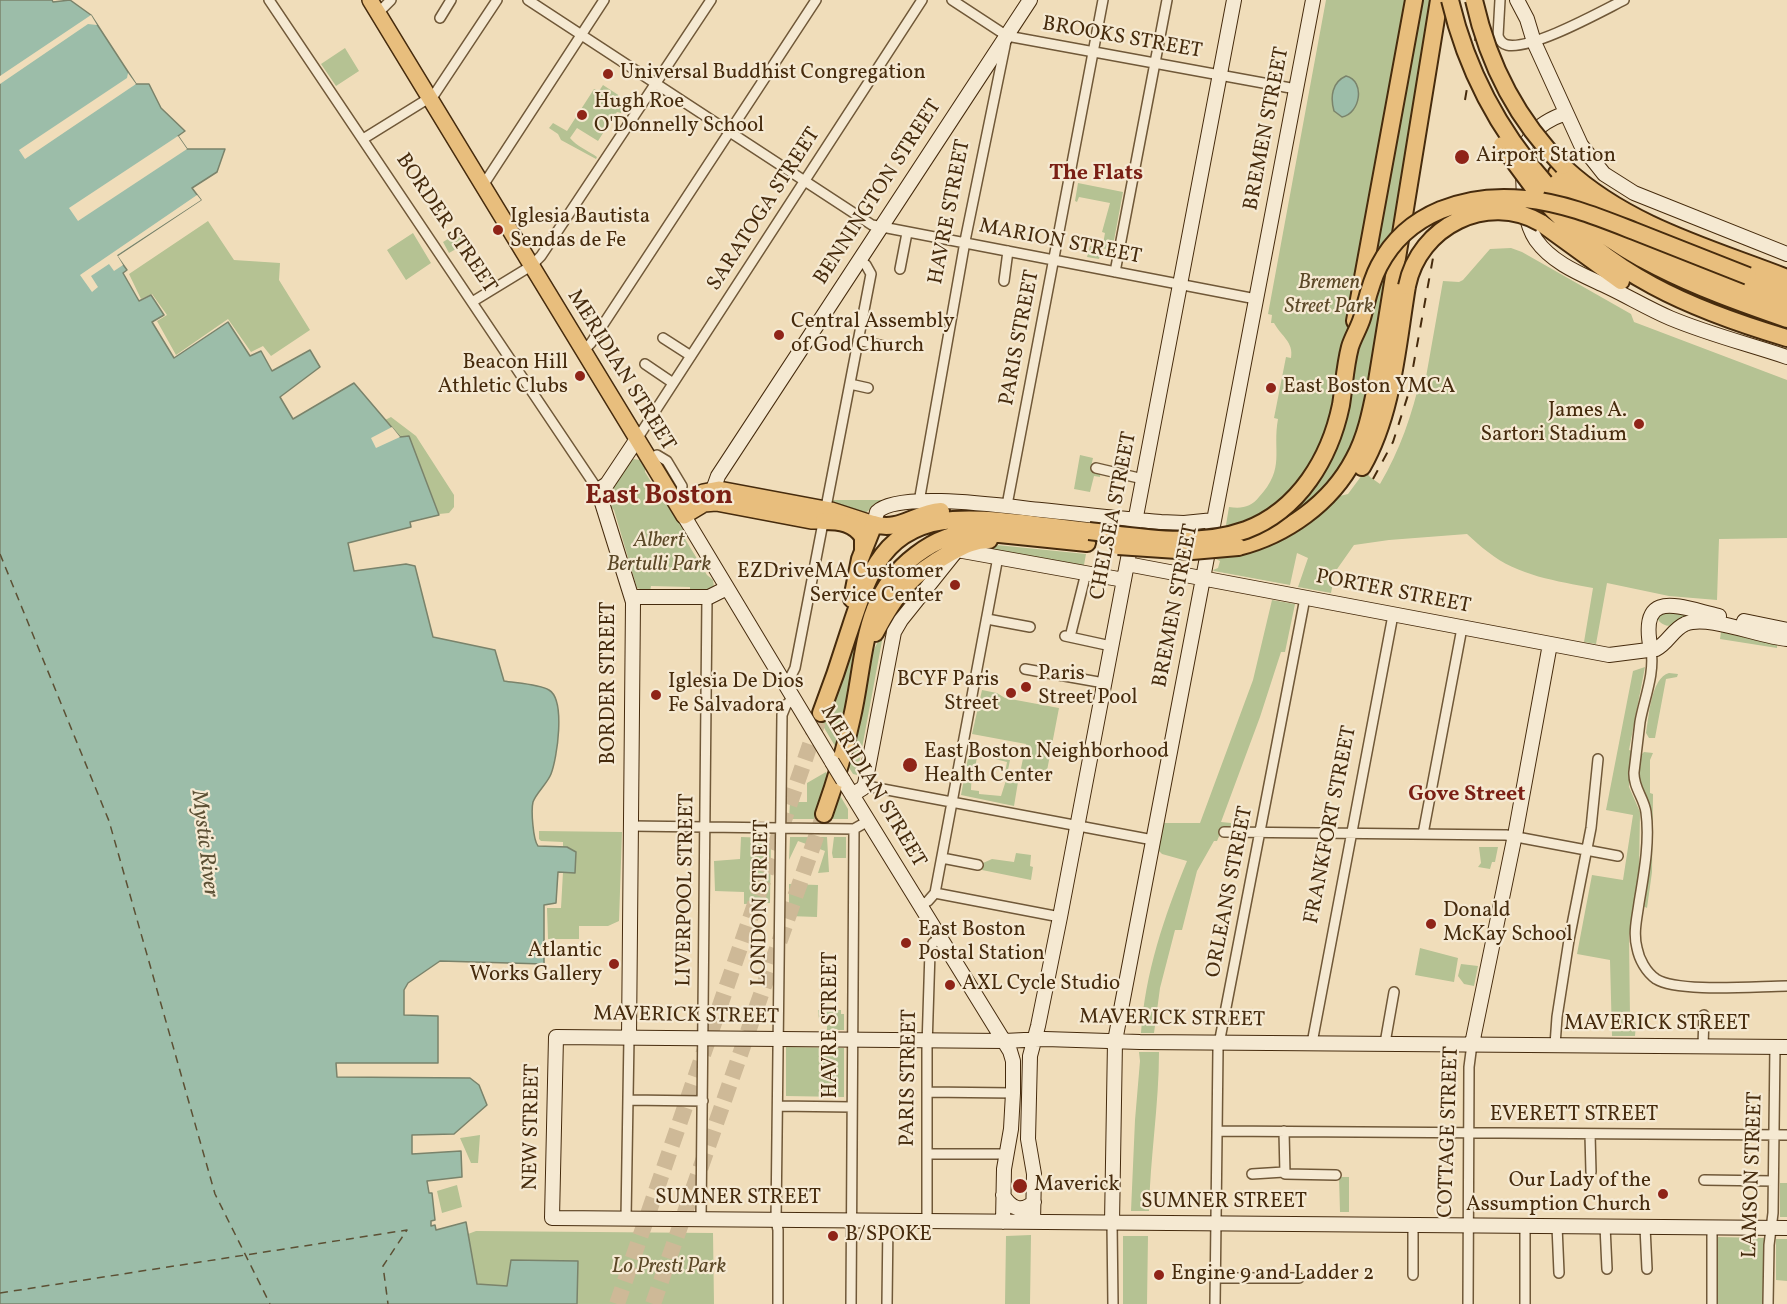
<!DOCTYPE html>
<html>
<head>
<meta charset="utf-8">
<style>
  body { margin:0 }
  canvas { display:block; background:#f0ddba }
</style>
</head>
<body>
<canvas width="1787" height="1304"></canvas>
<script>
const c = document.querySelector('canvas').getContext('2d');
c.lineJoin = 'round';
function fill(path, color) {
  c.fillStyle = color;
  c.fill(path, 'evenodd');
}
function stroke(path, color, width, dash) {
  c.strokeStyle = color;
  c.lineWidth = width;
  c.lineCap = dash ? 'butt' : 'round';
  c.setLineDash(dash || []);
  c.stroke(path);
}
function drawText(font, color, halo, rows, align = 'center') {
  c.font = font + ' Vollkorn,serif';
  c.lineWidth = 4.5;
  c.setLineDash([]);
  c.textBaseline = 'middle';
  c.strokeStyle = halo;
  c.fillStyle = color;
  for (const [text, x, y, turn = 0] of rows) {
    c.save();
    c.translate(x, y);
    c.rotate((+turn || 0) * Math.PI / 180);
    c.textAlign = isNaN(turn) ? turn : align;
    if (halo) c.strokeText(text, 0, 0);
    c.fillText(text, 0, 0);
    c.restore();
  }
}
const green = new Path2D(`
  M1326 0H1435L1372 379 1359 436 1329 487 1340 496 1348 494 1365 471 1370 477 1380 484C1400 450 1412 415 1421 376L1426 377 1443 281 1459 282 1463 280 1490 249 1511 248 1522 252 1631 314 1634 322 1787 380V538L1719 539 1717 600 1669 596 1607 583 1596 644 1584 642 1593 588C1557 581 1518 576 1488 552 1481 547 1474 540 1467 534L1389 540 1354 545 1335 572 1331 593 1298 587 1308 558 1297 553 1290 585 1214 571 1213 570 1218 568 1220 561 1216 559 1222 532 1225 531 1229 507C1242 509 1251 507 1259 497 1286 468 1272 451 1278 419L1274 418 1286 357 1291 358C1294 342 1281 336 1274 323H1271L1272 315 1268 314Z
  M345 48 359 71 336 86 321 64Z
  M603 85 626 100 621 113 617 112 611 120 606 122 605 130 598 141 577 128 570 138C576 146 589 151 597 157L596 159 561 140 558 134 549 128 553 123 567 131 594 89 599 91Z
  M1078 183 1123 192 1112 251 1102 248 1099 259 1087 257 1090 246 1098 247 1103 244 1105 233 1102 232 1110 203 1079 197 1077 202 1075 201Z
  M208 221 234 260 280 263 279 280 310 330 271 356 263 346 251 352 228 319 176 355 157 321 167 315 152 294 141 299 129 274Z
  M461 231 468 242 449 253 443 242Z
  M413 233 431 263 406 280 387 250Z
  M391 417 416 436 454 495V507L449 513 439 514 409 436 400 437 385 420Z
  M1080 455 1093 458 1091 467 1101 469 1100 477 1094 476 1090 492 1074 489Z
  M633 459 640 460 645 465V472L663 501C672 507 685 527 685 539L707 575 713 580 714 587 712 591 690 593V587L651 586 650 592 637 588 614 510 610 506 607 494Z
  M833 500H881V501L864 514 832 505Z
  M987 544 1086 554 1084 565 987 550Z
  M1272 600 1295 604 1285 652H1281L1260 717 1221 822 1231 823V828L1223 827 1217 841H1214L1197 871 1182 930H1175L1160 988 1154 1033H1141C1145 973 1164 917 1187 861L1162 854 1158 850 1163 823H1200L1253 680Z
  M1664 611 1698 617C1685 621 1666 634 1657 618Z
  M860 619 863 621 838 751 814 711Z
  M884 630 857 775 853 774 846 763 869 659Z
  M1721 632 1777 645V648L1720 639Z
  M1645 667 1629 750 1632 751 1629 769V787L1640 812 1639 870 1629 937 1630 1018 1636 1024 1635 1036H1612L1610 960 1577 954 1592 875 1623 880 1633 815 1606 810 1633 671Z
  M1669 673 1678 674 1677 677 1666 679 1655 738H1649L1646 733C1649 716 1651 678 1669 673Z
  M982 690 997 693 1005 698 1059 708 1045 781 1019 776 1014 806 961 795 969 753 983 756V758L977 757 975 768H972L971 790 979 791V794L1001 796 1008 774 1005 773 1007 762 995 759V758L1010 760 1008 770 1020 773 1026 744 972 734Z
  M1644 752 1653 753 1650 760V793L1653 794 1652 872 1647 908 1643 906 1649 869 1650 811 1639 782 1641 755Z
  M826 772 848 809V819H789L790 802H807V783Z
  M539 831 622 832 619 921 608 926H579V939H548L547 908H561L563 872H575L567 847H563V842L541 841 539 839Z
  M741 837 771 838 770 903 744 904V892L715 891 714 861 740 859Z
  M790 837H827L829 872 818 873 825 851 798 841 789 860Z
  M834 837H846V858H833L832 853Z
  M1479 847H1498L1495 862H1492L1490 869 1478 867 1481 863Z
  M1016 853 1031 855 1030 866 1033 867 1031 880 982 870 983 863 992 859 1014 862Z
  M789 884 818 885 817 917 789 916Z
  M1420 948 1458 958 1454 982 1415 975Z
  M1461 964 1478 966 1474 986 1464 984 1458 976Z
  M818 1010H841V1014H844V1030H827V1020L819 1019Z
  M786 1047 844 1048V1097L786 1096Z
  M1139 1052H1159C1159 1105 1150 1158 1149 1211H1131L1135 1120 1140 1061Z
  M480 1135 478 1163H471L460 1138Z
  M1339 1177H1349V1212H1340Z
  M1780 1183H1787V1217H1780Z
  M457 1185 462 1207 442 1213 437 1191Z
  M476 1231 713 1233 714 1304H577L578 1262 508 1286 477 1284 468 1234Z
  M1031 1235 1030 1304H1005L1006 1236Z
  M1123 1236H1148L1147 1304H1123Z
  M1717 1237 1765 1238 1764 1304H1716Z
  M1776 1239H1787V1281L1776 1280Z`);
const water = new Path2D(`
  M0 0H52L53 2 70 0 91 15 136 84H149L161 108 185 131 178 136 187 149H225L217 172 192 188 201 200 117 256 127 270 123 273 139 301 151 295 164 315 152 322 174 358 228 322 250 356 261 351 272 371 310 350 320 367 280 397 293 419 354 383 400 437 409 436 439 515 410 522 411 527 348 543 354 571 406 564 415 566 433 637 495 650 504 681C515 683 539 684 549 690 566 700 557 759 551 774 547 784 536 793 533 802 531 810 533 840 538 846L567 847 576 852 575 873 558 872 556 903 544 905V964L440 961 408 983 404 990V1015L438 1016V1063H336L337 1077 470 1078 479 1085 487 1105 454 1134 412 1135V1154L461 1151 462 1177 427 1181 429 1193H432L435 1220 431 1221V1226L435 1225 436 1230 466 1222 477 1284 507 1286 511 1260 578 1261 577 1304H0Z
  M1346 76C1366 81 1360 114 1342 117L1334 111C1330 97 1332 82 1346 76Z`);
const pier = new Path2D(`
  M91 15 97 25 88 24 0 84V76Z
  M128 73 136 84 25 159 19 150 127 78Z
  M178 136 187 149 78 221 69 208Z
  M197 195 201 200 117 255 123 265 114 271 109 264 91 276 98 287 92 292 80 275Z
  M392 427 400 437 376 448 371 438Z`);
const ferry = new Path2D(`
  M0 554 109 821 215 1194 270 1304
  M0 1293 407 1230 383 1266 388 1304`);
const highwayTunnel = new Path2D(`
  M617 1304 821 713
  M653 1304 824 814`);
const street = new Path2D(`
  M269 0 598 490
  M528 0 872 225 1256 299
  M952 0 1007 36 1296 89
  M1500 0 1498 36C1500 41 1502 44 1507 45 1532 50 1600 12 1624 0
  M378 13 391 0
  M440 18 451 0
  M363 139 434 95 497 0
  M482 187 604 0
  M900 269 907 233
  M1115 272 1167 0
  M1004 281 1008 251
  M472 302 531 266 541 256 711 0
  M663 338 691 356
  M858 340 884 346
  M583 351 591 343 816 0
  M645 364 673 383
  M850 384 868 388
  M637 439 922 0
  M650 459 657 455 667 461 682 486 678 506
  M1096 468 1143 479
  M919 502 966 236 1006 41
  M1007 505 1103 0
  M987 619 1030 627
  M1065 636 1111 646
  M1070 637 1086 573
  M1651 650C1655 674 1644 699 1640 722 1638 739 1636 756 1634 772 1633 787 1644 798 1646 812 1650 841 1644 873 1639 903 1637 918 1633 933 1637 948 1639 959 1646 972 1656 979 1678 993 1758 986 1787 986
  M1025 669 1104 683
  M784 682 791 676 795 668 871 274 866 265 859 260
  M862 789 872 787 1153 840
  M631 826 854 829 868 821
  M1224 832 1506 835 1618 856
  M1423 834 1462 628
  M942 858 978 865
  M935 893 1060 917
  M920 906 928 901 935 893 998 557
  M1312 1043 1393 615
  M1385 1043 1394 992
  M1555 1045 1557 1017 1569 940 1591 828 1598 759
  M1703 1046 1704 1015
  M927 1092 1013 1093
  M628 1100 703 1101
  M778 1106 852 1107
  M1217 1131 1787 1135
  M1284 1131 1285 1174 1336 1175
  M1590 1134 1591 1172
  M927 1154H1007
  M1252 1174 1284 1172
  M1704 1180 1773 1181
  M626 1219 629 1037
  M701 1220 707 597
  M927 1221V1047L930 951 933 943 939 938
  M1112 1223 1113 1304
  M1413 1225V1275
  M1525 1226V1304
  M1557 1226 1559 1273
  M1605 1226 1607 1269
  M1645 1227 1647 1269
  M1215 1278H1299
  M778 1304V1230L776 1220 782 715 786 705 794 698
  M851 1304 854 829
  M887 1304 888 1221
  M1215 1304 1218 1049 1305 598
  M1468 1304 1469 1067 1472 1044
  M1712 1304V1227
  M1768 1304 1769 1245 1773 1213 1775 1046`);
const secondary = new Path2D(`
  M1517 0 1527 19 1534 42 1581 145 1604 174 1634 193 1787 254
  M1566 113C1535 124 1520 140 1523 173 1524 196 1523 220 1536 240 1553 264 1583 275 1608 287 1629 297 1649 309 1670 318 1708 334 1748 344 1787 357
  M713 501 714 487 718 476 1030 0
  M684 516 832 762
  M874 524 877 512C898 490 1010 507 1041 510 1081 514 1121 519 1161 522L1184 523 1214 520
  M1127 564 1609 655 1656 649C1668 643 1672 630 1685 624 1708 614 1760 637 1787 639
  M632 597H709L727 588
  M1744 621 1787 630
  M1651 650C1638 587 1679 607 1719 616
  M843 780 1010 1051 1013 1061V1093L1011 1129 1004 1169 1003 1222
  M852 795 863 788 865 784 894 632 901 620 957 550 1124 580
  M629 1037 633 602 598 490 607 484 637 439
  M1472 1044 1516 830 1550 644
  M1787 1047 1140 1042 1045 1039 1004 1041 556 1037 552 1218 1787 1228
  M1003 1195C1011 1209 1022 1213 1034 1202
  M1033 1222 1034 1174 1028 1139 1030 1056 1038 1026 1060 917 1234 0
  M1112 1223 1115 1041 1313 0`);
const primary = new Path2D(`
  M370 0 684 516 704 504 716 503 811 521H824
  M678 506 703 492 719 489 831 510 874 524`);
const highway = new Path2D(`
  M1566 169C1628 226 1710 248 1787 278
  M1557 173C1590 208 1630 241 1674 261 1710 278 1749 290 1787 304
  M1545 183C1613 257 1695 287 1787 319
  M1540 196C1610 275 1689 309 1787 338
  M1541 223 1621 281
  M1748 276 1787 292
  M1355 321 1414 0
  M1362 467C1393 413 1397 346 1407 286
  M824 521C840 521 854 523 863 537V551
  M1238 547C1286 535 1331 503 1354 459 1366 437 1371 412 1376 387L1439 0
  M852 599 860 559 874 524C899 532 915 513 941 511
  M875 633C896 593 910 575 950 553 963 546 974 540 989 540
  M821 713C831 687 840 661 848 635 867 578 881 525 953 520 994 517 1047 527 1089 531
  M824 814C835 783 845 750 852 717 860 683 862 642 875 609 890 568 935 531 980 532L1087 543`);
const rail = new Path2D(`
  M1465 100 1482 0
  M1373 479 1393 442 1408 395 1441 214`);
const secondaryBridge = new Path2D(`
  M832 762 843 780`);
const highwayBridge = new Path2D(`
  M1450 0C1466 68 1499 131 1545 183
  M1474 0C1488 63 1517 120 1563 166
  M1502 145 1536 191
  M1407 286C1419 226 1487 192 1541 223
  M1089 531C1140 537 1196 548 1246 530 1299 510 1330 458 1341 405 1344 386 1345 366 1350 347 1353 337 1359 328 1362 318 1367 300 1370 283 1379 266 1407 212 1467 193 1525 199 1564 203 1598 217 1634 231 1672 246 1710 261 1748 276
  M1118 546 1192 551 1238 547`);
const markers = [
  [608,74,6,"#8f2418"],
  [582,115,6,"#8f2418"],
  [1462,157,8,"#8f2418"],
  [498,230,6,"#8f2418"],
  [779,335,6,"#8f2418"],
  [580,376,6,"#8f2418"],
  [1271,388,6,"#8f2418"],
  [1639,424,6,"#8f2418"],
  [955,585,6,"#8f2418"],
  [1026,687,6,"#8f2418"],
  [1011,693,6,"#8f2418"],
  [656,695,6,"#8f2418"],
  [910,765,8,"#8f2418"],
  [1431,924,6,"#8f2418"],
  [906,943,6,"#8f2418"],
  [614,964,6,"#8f2418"],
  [950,985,6,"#8f2418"],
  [1020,1186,8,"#8f2418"],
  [1663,1194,6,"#8f2418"],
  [833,1236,6,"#8f2418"],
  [1159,1275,6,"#8f2418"]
];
const streetNames = [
  ["BROOKS STREET",1122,39,10],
  ["BREMEN STREET",1268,129,-79],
  ["BENNINGTON STREET",879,193,-57],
  ["SARATOGA STREET",765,210,-57],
  ["HAVRE STREET",951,212,-79],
  ["BORDER STREET",445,224,56],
  ["MARION STREET",1060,243,11],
  ["PARIS STREET",1021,338,-79],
  ["MERIDIAN STREET",620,371,58],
  ["CHELSEA STREET",1115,516,-79],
  ["PORTER STREET",1393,593,11],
  ["BREMEN STREET",1177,606,-79],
  ["BORDER STREET",610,683,-90],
  ["MERIDIAN STREET",872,787,59],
  ["FRANKFORT STREET",1332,825,-79],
  ["LIVERPOOL STREET",687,890,-89],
  ["ORLEANS STREET",1231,892,-79],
  ["LONDON STREET",762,903,-89],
  ["MAVERICK STREET",686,1017,1],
  ["MAVERICK STREET",1172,1020,1],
  ["HAVRE STREET",832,1025,-90],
  ["MAVERICK STREET",1657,1025],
  ["PARIS STREET",910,1078,-89],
  ["EVERETT STREET",1574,1116],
  ["NEW STREET",533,1127,-89],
  ["COTTAGE STREET",1450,1132,-88],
  ["LAMSON STREET",1754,1175,-88],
  ["SUMNER STREET",738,1199],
  ["SUMNER STREET",1224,1203]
];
const poiNames = [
  ["Universal Buddhist Congregation",620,74],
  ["Hugh Roe",594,103],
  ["O'Donnelly School",594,127],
  ["Airport Station",1476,157],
  ["Iglesia Bautista",510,218],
  ["Sendas de Fe",510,242],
  ["Central Assembly",791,323],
  ["of God Church",791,347],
  ["Beacon Hill",568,364,"right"],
  ["Athletic Clubs",568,388,"right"],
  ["East Boston YMCA",1283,388],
  ["James A.",1627,412,"right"],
  ["Sartori Stadium",1627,436,"right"],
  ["EZDriveMA Customer",943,573,"right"],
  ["Service Center",943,597,"right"],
  ["Paris",1038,675],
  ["Street Pool",1038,699],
  ["BCYF Paris",999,681,"right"],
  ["Street",999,705,"right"],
  ["Iglesia De Dios",668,683],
  ["Fe Salvadora",668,707],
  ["East Boston Neighborhood",924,753],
  ["Health Center",924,777],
  ["Donald",1443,912],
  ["McKay School",1443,936],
  ["East Boston",918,931],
  ["Postal Station",918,955],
  ["Atlantic",602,952,"right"],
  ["Works Gallery",602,976,"right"],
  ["AXL Cycle Studio",962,985],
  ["Our Lady of the",1651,1182,"right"],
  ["Assumption Church",1651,1206,"right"],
  ["Maverick",1034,1186],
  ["B/SPOKE",845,1236],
  ["Engine 9 and Ladder 2",1171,1275]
];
const parkNames = [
  ["Bremen",1329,284],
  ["Street Park",1329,308],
  ["Albert",659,542],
  ["Bertulli Park",659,566],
  ["Lo Presti Park",669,1268]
];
const neighbourhoodNames = [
  ["The Flats",1096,175],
  ["Gove Street",1467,796]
];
const waterNames = [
  ["Mystic River",203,844,83]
];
const districtNames = [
  ["East Boston",659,498]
];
fill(green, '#b5c293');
fill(water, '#9cbda9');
stroke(water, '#7a836b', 1.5);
fill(pier, '#f0ddba');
stroke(ferry, '#5c5034', 1.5, [8, 6]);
stroke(highwayTunnel, '#ceb997', 16, [16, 8]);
stroke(street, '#705838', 12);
stroke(secondary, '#462b0d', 16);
stroke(primary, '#462b0d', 18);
stroke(highway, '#462b0d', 20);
stroke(street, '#f5e9d2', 9);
stroke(secondary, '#f5e9d2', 14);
stroke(primary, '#e8be7d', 15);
stroke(highway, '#e8be7d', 16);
stroke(rail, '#462b0d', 2, [10, 10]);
stroke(secondaryBridge, '#462b0d', 16, []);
stroke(highwayBridge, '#462b0d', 20, []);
stroke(secondaryBridge, '#f5e9d2', 14);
stroke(highwayBridge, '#e8be7d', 16);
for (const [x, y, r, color] of markers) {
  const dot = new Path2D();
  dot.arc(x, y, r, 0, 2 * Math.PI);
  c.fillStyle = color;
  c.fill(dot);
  stroke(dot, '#f5e9d2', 2);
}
drawText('21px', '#462b0d', '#f5e9d2', streetNames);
drawText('21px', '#462b0d', '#f5e9d2', poiNames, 'left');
drawText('italic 21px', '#5c4928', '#f5e9d2', parkNames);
drawText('bold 22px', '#7a1f14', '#f5e9d2', neighbourhoodNames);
drawText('italic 22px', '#5c5034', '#f5e9d2', waterNames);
drawText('bold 27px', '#7a1f14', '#f5e9d2', districtNames);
</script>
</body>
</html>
